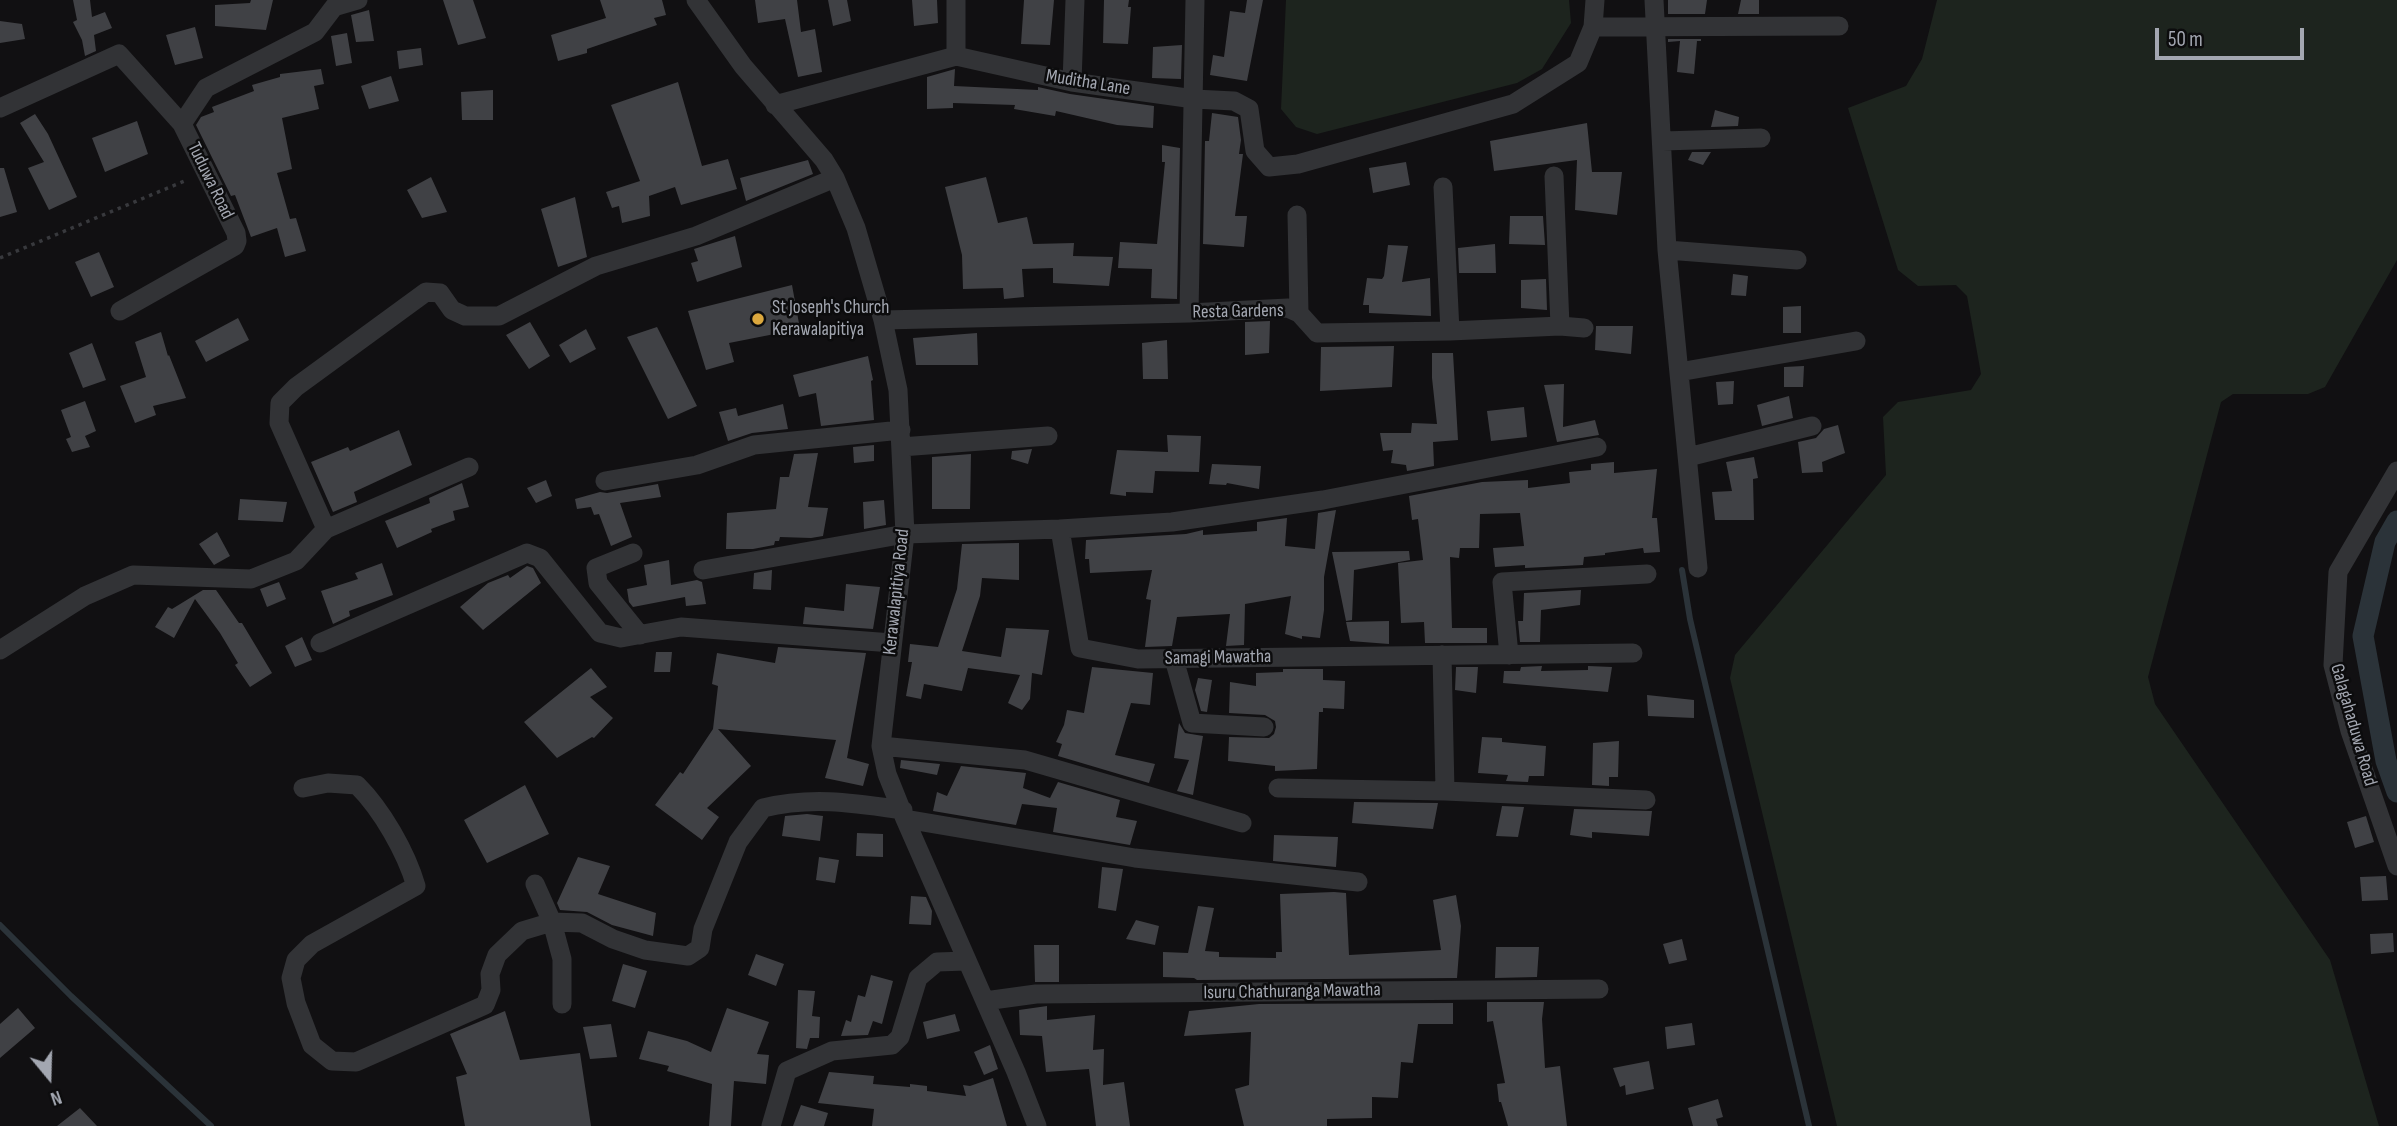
<!DOCTYPE html>
<html>
<head>
<meta charset="utf-8">
<style>
  body { margin:0 }
  #map { position:relative; width:2397px; height:1126px; overflow:hidden; background:#111012; font-family:"Sofia Sans Condensed",sans-serif }
  canvas { display:block }
  .north { position:absolute; left:14px; top:1042px; width:70px; height:70px; -webkit-text-stroke:5px #0c0c0d; paint-order:stroke; rotate:161deg; font-size:19px; font-weight:700; line-height:28px; text-align:center; color:#a3a7b1 }
  .north::after { content:''; display:block; margin:auto; width:24px; height:32px; background:#a3a7b1; clip-path:polygon(50% 0,100% 100%,50% 72%,0 100%) }
  .scale { position:absolute; left:2155px; top:28px; width:149px; height:32px; box-sizing:border-box; border:4px solid #a3a7b1; border-top:0; padding-left:9px; font-size:21px; line-height:24px; white-space:nowrap; color:#a3a7b1; -webkit-text-stroke:5px #0c0c0d; paint-order:stroke }
</style>
</head>
<body>
<div id="map">
<canvas width="2397" height="1126"></canvas>
<div class="north">N</div>
<div class="scale">50 m</div>
</div>
<script>
const c = document.querySelector('canvas').getContext('2d');
c.lineJoin = 'round';
function fill(path, color) {
  c.fillStyle = color;
  c.fill(path, 'evenodd');
}
function stroke(path, color, width, dash) {
  c.strokeStyle = color;
  c.lineWidth = width;
  c.lineCap = dash ? 'butt' : 'round';
  c.setLineDash(dash || []);
  c.stroke(path);
}
function drawText(font, color, halo, rows, align = 'center') {
  c.font = font + ' "Sofia Sans Condensed",sans-serif';
  c.lineWidth = 5;
  c.setLineDash([]);
  c.textBaseline = 'middle';
  c.strokeStyle = halo;
  c.fillStyle = color;
  for (const [text, x, y, turn = 0] of rows) {
    c.save();
    c.translate(x, y);
    c.rotate((+turn || 0) * Math.PI / 180);
    c.textAlign = isNaN(turn) ? turn : align;
    if (halo) c.strokeText(text, 0, 0);
    c.fillText(text, 0, 0);
    c.restore();
  }
}
const green = new Path2D(`
  M1286 0H1569L1571 23 1542 69 1517 83 1317 134 1296 127 1281 109Z
  M1937 0H2397V260L2325 387 2308 394H2233L2221 402 2148 677 2155 704 2330 960 2379 1126H1837L1730 678 1735 655 1886 475 1883 417 1898 402 1971 390 1981 374 1967 296 1956 285 1918 286 1898 270 1848 108 1906 86 1922 59Z`);
const stream = new Path2D(`
  M1682 570 1690 619 1809 1126
  M0 925 71 996 211 1126`);
const canal = new Path2D(`
  M2397 521 2385 542 2363 636 2386 761 2397 792`);
const building = new Path2D(`
  M73 0H90L92 17 105 12 112 28 94 35 96 51 85 56 82 40 73 22 77 20Z
  M251 0H273L266 30 215 26V5L250 3Z
  M443 0H473L486 38 458 45Z
  M600 0H662L666 15 654 18 657 25 587 49V53L558 61 551 35 606 18Z
  M755 0H797L801 32 815 29 822 72 798 77 785 19 758 23Z
  M828 0H847L851 21 833 26Z
  M912 0H937L938 23 914 26Z
  M1024 0H1054L1050 45 1021 44Z
  M1104 0H1129L1128 7H1131L1128 44 1103 43Z
  M1247 0H1263L1247 81 1210 75 1213 55 1224 57 1230 11 1245 13Z
  M1668 0H1707L1705 14H1668Z
  M1741 0H1759V14H1738Z
  M369 10 374 41 356 42 351 15Z
  M0 21 22 24 25 39 0 43Z
  M195 27 203 58 175 65 166 35Z
  M347 33 352 63 336 66 331 36Z
  M1668 39H1701V41H1697L1694 74 1677 72 1680 41 1668 42Z
  M1182 45 1181 79 1152 78 1153 47Z
  M421 48 423 65 399 69 397 51Z
  M321 69 324 84 314 86 319 109 282 118 292 169 277 173 290 219 296 218 306 251 285 257 277 228 251 237 235 195 231 196 196 125 201 117 214 112 212 107 254 91 252 85 280 77V74Z
  M955 69 954 86 1038 90V87L1070 94 1154 106 1153 128 1117 125 1056 111 1055 116 1014 109 1015 105 953 103V108L927 109V77Z
  M391 76 399 101 369 109 361 86Z
  M678 82 702 166 728 159 737 189 681 205 675 187 649 196 650 216 622 223 619 206 612 208 606 192 640 181 611 105Z
  M493 90V120H462L461 92Z
  M1715 110 1739 117 1738 126 1711 127Z
  M1212 113 1238 117 1241 140 1239 154H1243L1235 216H1247L1244 247 1203 244 1205 141H1209Z
  M35 114 48 134 77 197 49 210 28 168 44 162 20 123Z
  M137 121 148 154 105 172 92 138Z
  M1587 123 1592 172H1622L1617 215 1575 210 1577 160 1494 171 1490 141Z
  M1162 145 1180 148 1177 299 1151 298 1152 269 1118 268 1120 242 1157 244 1165 162H1162Z
  M1692 152H1711L1703 165 1688 160Z
  M808 160 813 174 746 201 740 178Z
  M1406 162 1410 185 1373 193 1369 168Z
  M0 168H4L17 212 0 217Z
  M431 177 447 212 422 218 407 190Z
  M986 177 998 223 1027 217 1033 244 1074 243 1073 256 1113 257 1109 286 1053 283V268L1022 269 1024 297 1004 299 1003 288 963 289 962 255 945 187Z
  M575 197 587 257 558 267 541 209Z
  M1510 216H1543L1545 245 1509 244Z
  M735 236 742 267 697 282 691 263 698 261 694 249Z
  M1495 244 1496 273H1459L1458 248Z
  M1388 245 1408 246 1402 282 1430 278 1431 316 1369 313V305H1363L1367 278 1382 279 1384 276Z
  M99 252 114 287 91 297 75 262Z
  M1733 274 1748 276 1746 296 1731 295Z
  M1546 279 1547 310 1521 308V280Z
  M792 285 800 329 729 343 734 362 706 370 688 311Z
  M1801 306V333H1783V307Z
  M238 318 249 340 206 362 195 341Z
  M1270 321 1269 353 1245 355V322Z
  M530 322 550 356 529 369 506 335Z
  M1596 326H1633L1631 354 1595 350Z
  M657 327 697 406 668 419 627 337Z
  M586 329 596 349 570 363 559 345Z
  M161 332 168 356 169 355 186 398 153 406 156 415 135 423 120 386 146 377 135 342Z
  M977 333 978 365H916L913 338Z
  M1167 340 1168 379H1143L1142 343Z
  M92 343 106 380 83 388 69 353Z
  M1394 346 1392 387 1320 391 1321 347Z
  M1432 353H1453L1458 440 1433 442 1434 466 1407 471 1406 465 1391 463 1393 450 1383 451 1380 433H1411L1412 423 1437 424 1432 378Z
  M868 356 873 380 871 381 874 420 821 426 816 393 799 397 793 375Z
  M1804 366 1803 387H1784V367Z
  M1734 381 1733 404 1718 405 1716 382Z
  M1564 384 1563 427 1595 420 1599 435 1557 442 1544 385Z
  M1789 396 1793 418 1762 426 1757 405Z
  M85 401 96 431 85 436 90 447 72 452 66 439 71 437 61 410Z
  M783 404 788 429 752 433 728 441 719 412 736 408 738 416Z
  M1524 407 1527 437 1491 441 1487 411Z
  M1838 425 1845 453 1822 462 1823 472 1802 473 1798 442 1816 438 1824 429Z
  M399 430 412 465 354 492 357 502 333 512 311 462 348 447 350 451Z
  M1167 435 1201 436 1199 472 1155 471 1153 493 1126 492V496L1110 494 1117 450 1168 452Z
  M874 445V461L854 463 853 447Z
  M1032 449 1028 464 1011 459 1012 451Z
  M818 453 808 507 828 508 823 536 811 538 780 537 779 541H775L774 545 753 549H726L727 513 776 509 780 477H789L794 454Z
  M971 454 970 509H932V457Z
  M1754 457 1758 478 1753 479 1754 520H1715L1712 492 1732 491 1726 462Z
  M1614 462V473L1657 469 1652 518H1657L1660 552 1644 553 1643 548 1605 553V555L1584 557 1583 565 1525 568V565L1495 567 1493 548 1524 546 1520 513 1480 514 1479 548H1460L1459 558 1450 557 1452 628H1487V643H1425L1424 622 1401 623 1398 563 1423 560 1418 519 1412 520 1409 496 1482 482 1528 480V488L1570 483 1569 472 1591 470V464Z
  M1212 464 1261 466 1259 489 1227 483 1226 485 1209 484Z
  M546 480 552 496 536 503 527 488Z
  M462 483 469 507 453 511 455 520 431 529 432 532 397 548 385 521 430 503 429 498Z
  M658 484 661 497 620 503 632 537 611 546 599 514 594 515 591 507 577 509 575 499 600 492 607 493Z
  M240 499 287 502 283 522 238 520Z
  M884 500 886 525 864 529 863 502Z
  M1336 510 1324 577V610L1320 638 1302 636V639L1285 634 1291 596 1245 604 1244 645 1226 646 1230 614 1177 617 1172 646 1145 647 1151 600 1146 599 1152 570 1090 573 1089 559H1085L1086 540 1186 534 1203 530V535L1257 531V522L1287 518 1285 546 1315 549 1318 513Z
  M217 532 230 556 214 565 199 544Z
  M1019 543V580L982 578 980 596 962 651 1001 657 1006 628 1049 630 1042 675 1032 673 1030 699 1022 710 1008 703 1020 675 968 668 962 691 924 684 921 699 906 696 912 662H908L910 644 938 647 957 589 962 544Z
  M1409 551 1410 560 1354 570 1352 620 1346 621 1332 552Z
  M669 560 671 585 697 580 702 582 706 604 686 606 685 597 633 607 629 602 627 589 647 585 644 565Z
  M382 563 393 595 349 611 350 616 333 624 321 591 358 579 355 573Z
  M527 566 533 568 541 583 483 630 460 607 488 583 508 575 510 578Z
  M772 570 771 590 753 589 754 573Z
  M279 582 286 599 267 607 260 589Z
  M846 584 880 587 873 629 803 624 805 607 844 611Z
  M203 590H216L239 623H242L272 673 250 687 235 665 238 663 220 633 195 599 174 638 155 627 168 607 172 609Z
  M1581 590 1580 605 1541 610 1540 642H1520L1518 621H1523L1524 593Z
  M1389 621V644L1350 641 1346 622Z
  M302 637 312 660 295 667 285 646Z
  M778 647 866 653 847 758 869 764 863 786 825 778 836 740 718 729 751 766 707 808 719 817 702 840 655 805 680 772 683 774 713 729 718 686 712 684 717 653 775 663Z
  M656 652H672L670 672H654Z
  M1542 666 1541 671 1588 670V666L1612 667 1608 692 1503 683 1504 671H1520L1521 667Z
  M1092 667 1153 673 1150 705 1131 703 1115 755 1155 764 1149 783 1058 756 1062 744 1056 742 1064 725 1067 710 1084 713Z
  M1456 667H1478L1476 693 1455 690Z
  M591 668 607 687 590 697 613 718 594 738 592 737 557 758 524 722Z
  M1283 669H1323V680L1345 681 1344 709 1323 708V712H1319L1317 769 1275 771V766L1228 761 1229 737 1269 738 1274 734 1276 727 1275 721 1265 715 1229 713 1230 682 1256 686V673L1283 672Z
  M1198 678 1212 680 1207 712 1201 711 1195 690Z
  M1647 695 1694 700V718L1648 716Z
  M1179 723 1185 733 1203 736 1193 795 1177 791 1189 760 1174 758Z
  M1482 737 1502 738V742L1546 746 1544 776H1529L1528 782 1506 781 1508 775 1478 773Z
  M1619 741 1618 777H1609V786L1592 785 1593 743Z
  M901 760 940 764 937 775 900 768Z
  M961 766 1026 773 1023 788 1050 798 1058 782 1120 800 1116 817 1137 821 1130 845 1053 832 1057 808 1022 804 1016 825 933 811 937 792 947 796Z
  M525 785 549 834 487 863 464 820Z
  M1354 802 1438 803 1433 829 1352 823Z
  M1502 806 1524 807 1518 837 1496 836Z
  M1574 809 1652 811 1649 836 1592 832V838L1570 835Z
  M807 814 823 816 820 841 782 836 785 816Z
  M2366 816 2374 842 2355 848 2347 822Z
  M857 833 883 834V857L856 856Z
  M1274 835 1338 837 1336 867 1273 861Z
  M578 857 610 866 598 894 656 913 653 936 612 925 587 912 560 910 557 903Z
  M819 857 839 860 835 883 816 880Z
  M1102 867 1123 869 1116 911 1098 908Z
  M2386 876 2388 900 2362 901 2360 877Z
  M1334 892 1346 893 1349 955 1441 950 1433 900 1456 895 1461 926 1457 978 1197 980 1194 978 1163 977V952L1188 953 1198 906 1214 908 1205 951 1219 952V957L1276 958V952H1282L1280 894Z
  M911 896 926 897 932 911 931 925 909 924Z
  M1136 920 1159 926 1155 945 1126 939Z
  M2393 933 2394 952 2371 954 2370 934Z
  M1682 939 1687 960 1669 964 1663 944Z
  M1034 945H1059V982H1035Z
  M1496 947H1539L1537 977 1495 978Z
  M756 954 784 964 776 986 748 975Z
  M623 964 647 971 635 1008 612 1001Z
  M871 975 893 981 882 1024 873 1021 868 1035 841 1036 846 1020 851 1022 858 995 865 997Z
  M798 990 815 991 812 1016 820 1017 819 1038H810L807 1049 796 1048Z
  M1487 1002H1544L1542 1019 1545 1068 1560 1066 1567 1126H1508L1501 1102H1499L1497 1084 1505 1083 1493 1021 1487 1022Z
  M1453 1003V1024H1418L1413 1063 1401 1062 1398 1098 1372 1097V1118L1327 1119V1126H1244L1235 1089 1249 1085 1251 1032 1184 1036 1189 1011 1259 1004Z
  M1047 1006V1020L1095 1015 1093 1050 1104 1049 1103 1085 1124 1082 1130 1126H1096L1089 1069 1046 1072 1042 1036 1020 1035 1019 1010Z
  M18 1008 35 1028 0 1058V1024Z
  M727 1008 769 1022 757 1054 769 1055 766 1084 734 1081 731 1126H709L712 1084 667 1071 669 1066 639 1059 648 1031 687 1041 711 1052Z
  M505 1011 520 1060 580 1053 591 1126H465L456 1077 467 1074 450 1034Z
  M955 1014 960 1031 927 1039 923 1022Z
  M1692 1023 1695 1045 1667 1049 1665 1027Z
  M611 1024 617 1057 590 1059 583 1027Z
  M990 1045 998 1069 984 1075 974 1052Z
  M1649 1061 1654 1089 1626 1095 1625 1085 1620 1087 1613 1068Z
  M829 1072 874 1076 873 1084 910 1087V1084L927 1086V1091L966 1096 963 1085 970 1086 993 1078 1007 1126H872L874 1109 818 1103Z
  M1718 1099 1723 1117 1716 1119 1718 1126H1693L1688 1108Z
  M801 1105 828 1113 824 1126H793Z
  M80 1108 97 1126H57Z`);
const path = new Path2D(`
  M0 258 187 180`);
const minor = new Path2D(`
  M696 0 743 66 824 160 835 178 856 228 883 320 898 390 905 534 881 746 887 774 905 819 1016 1072 1037 1126
  M956 0V56
  M1654 0 1667 250 1698 568
  M1593 27 1839 26
  M1072 82 1075 0
  M775 105 956 56 1072 82 1194 99 1234 101 1249 109 1255 151 1269 167 1298 164 1513 104 1578 63 1593 27 1595 0
  M0 108 119 54 182 124
  M1663 141 1761 138
  M1554 176 1560 326
  M1443 187 1450 331
  M1297 215 1299 313
  M1667 250 1797 260
  M120 311 235 246 237 241 236 233 182 124 206 88 315 32 334 7 358 0
  M1189 313 1195 0
  M883 320 1189 313 1288 308 1299 313 1317 333 1450 331 1560 326 1584 328
  M1679 372 1856 341
  M901 447 1048 436
  M1688 457 1812 426
  M2397 471 2338 572 2333 665 2350 731 2397 866
  M605 481 697 465 754 445 901 430
  M326 529 279 423 280 403 296 387 426 292 440 293 452 310 465 316H499L596 266 696 236 835 178
  M1060 529 1172 522 1323 500 1597 447
  M633 553 596 568 598 583 640 635
  M703 570 905 534 1060 529 1080 648 1138 659 1633 653
  M320 643 527 553 540 558 600 633 621 638 681 627 892 643
  M0 650 85 596 133 575 251 579 296 561 326 529 469 467
  M1442 655 1445 791 1646 800
  M1509 655 1502 582 1647 574
  M1174 659 1192 723 1264 727
  M881 746 1025 760 1242 823
  M303 788 328 783 357 785C382 810 406 852 416 886L312 944 296 960 291 978 296 1003 312 1045 332 1061 356 1062 485 1005 491 990 490 974 497 955 522 931 552 922 535 884
  M1278 788 1445 791
  M905 819 1135 858 1358 882
  M985 1001 1036 994 1599 989
  M562 1004V959L552 922 582 923 613 939 645 950 688 956 700 948 703 929 738 842 763 808C812 796 854 803 903 810
  M771 1126 787 1071 832 1051 892 1045 900 1037 918 978 937 962 966 961`);
const markers = [
  [758,319,7,"#dca83e"]
];
const streetNames = [
  ["Muditha Lane",1088,83,9],
  ["Tuduwa Road",210,181,64],
  ["Resta Gardens",1238,312,-1],
  ["Kerawalapitiya Road",897,592,-84],
  ["Samagi Mawatha",1218,658,-1],
  ["Galagahaduwa Road",2353,725,74],
  ["Isuru Chathuranga Mawatha",1292,992,-1]
];
const poiNames = [
  ["St Joseph's Church",772,308],
  ["Kerawalapitiya",772,330]
];
fill(green, '#1d241e');
stroke(stream, '#2b3339', 6);
stroke(canal, '#2b3339', 21);
fill(building, '#404145');
stroke(path, '#38393d', 3.5, [3.5, 5]);
stroke(minor, '#323336', 19);
for (const [x, y, r, color] of markers) {
  const dot = new Path2D();
  dot.arc(x, y, r, 0, 2 * Math.PI);
  c.fillStyle = color;
  c.fill(dot);
  stroke(dot, '#0c0c0d', 2.5);
}
drawText('19px', '#a3a7b1', '#0c0c0d', streetNames);
drawText('19px', '#a3a7b1', '#0c0c0d', poiNames, 'left');
</script>
</body>
</html>
